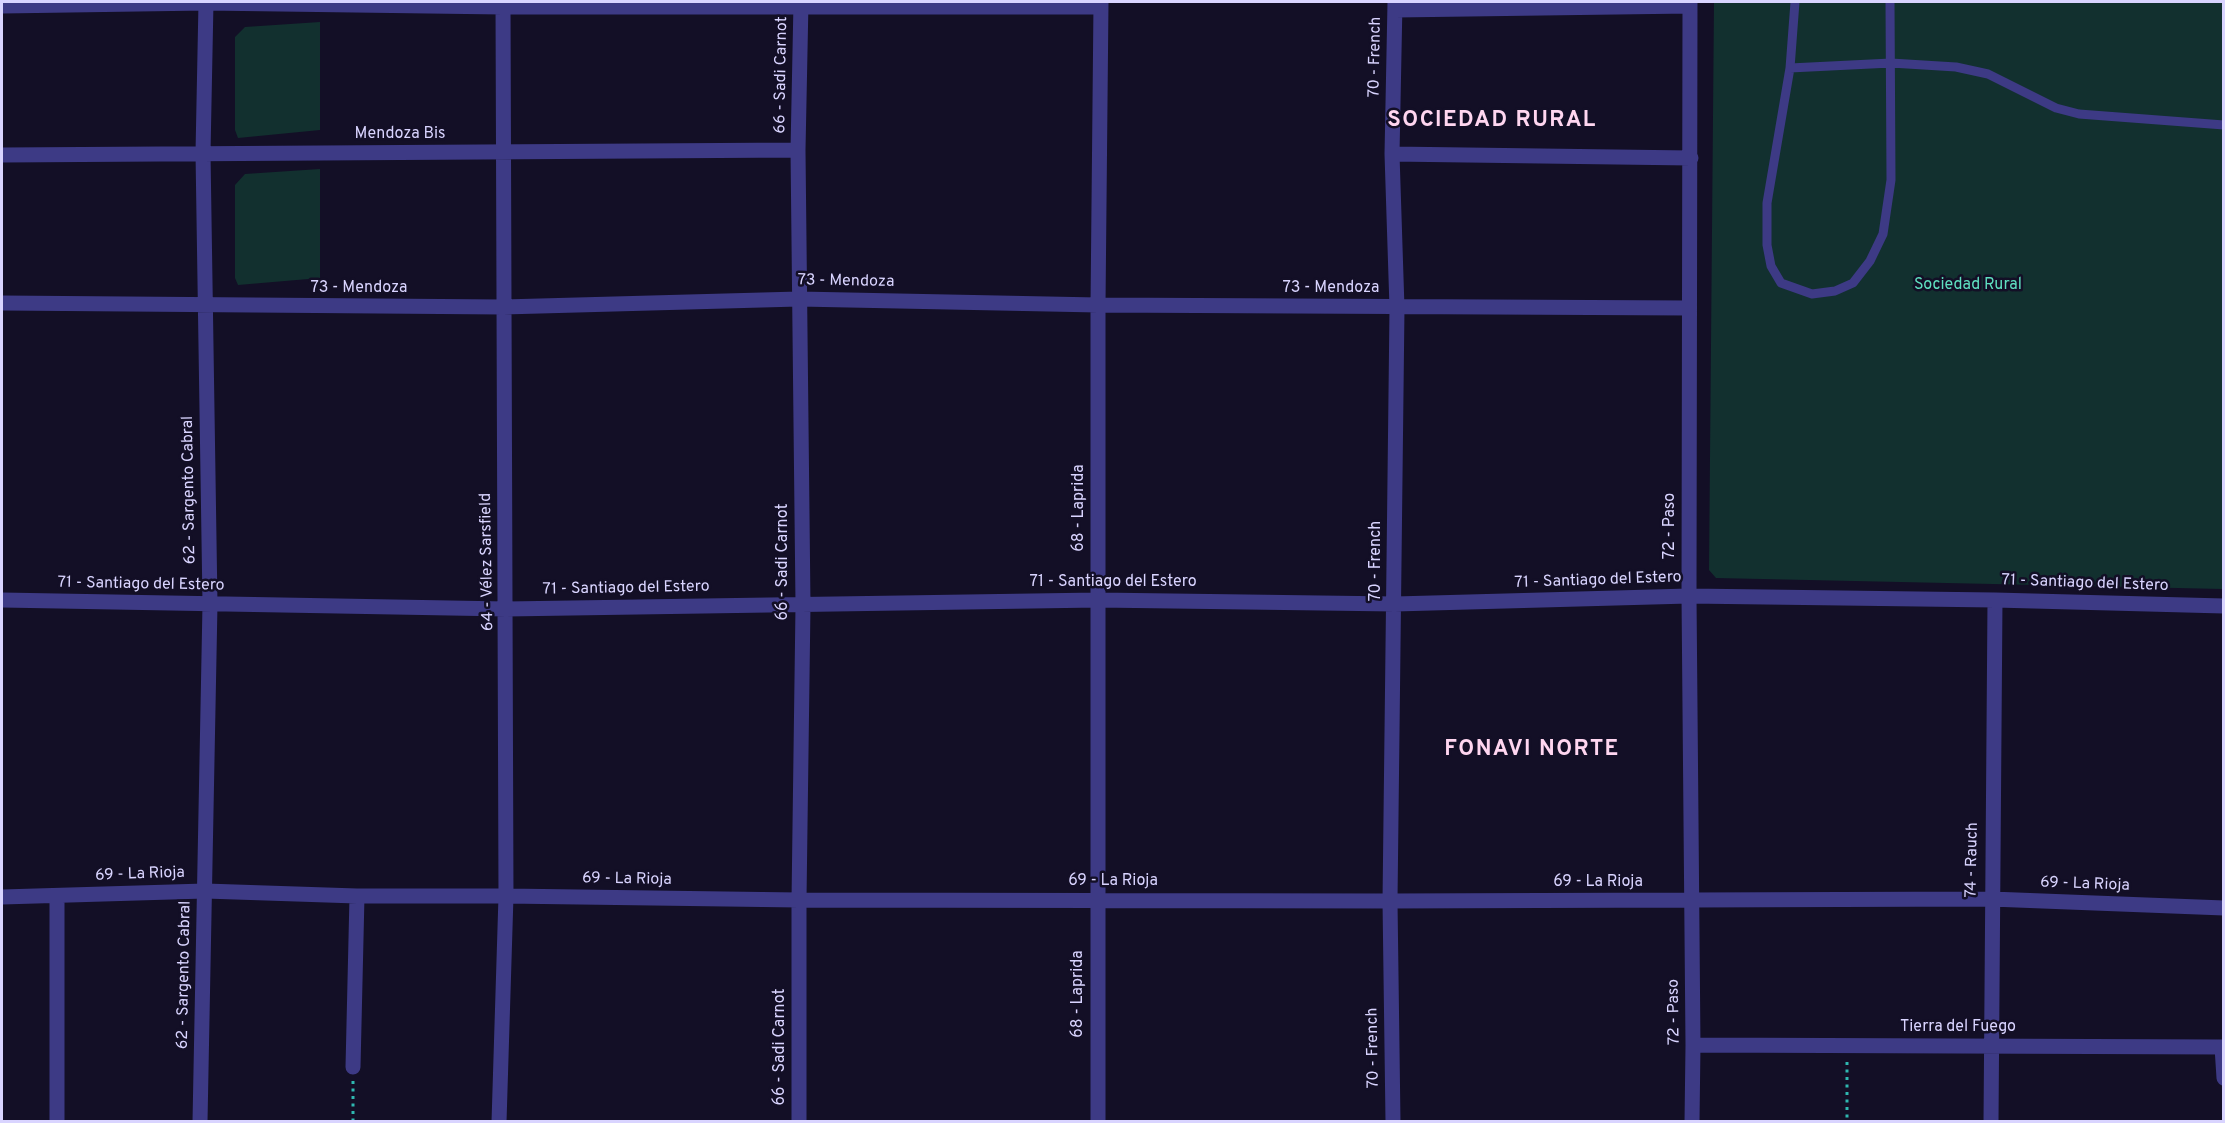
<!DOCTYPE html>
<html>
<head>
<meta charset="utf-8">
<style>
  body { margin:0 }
  #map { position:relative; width:2225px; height:1123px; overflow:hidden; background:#130f26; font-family:Overpass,sans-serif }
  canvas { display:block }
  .frame { position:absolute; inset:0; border:3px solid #d9d4ff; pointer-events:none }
</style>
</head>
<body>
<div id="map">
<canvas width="2225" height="1123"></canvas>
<div class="frame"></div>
</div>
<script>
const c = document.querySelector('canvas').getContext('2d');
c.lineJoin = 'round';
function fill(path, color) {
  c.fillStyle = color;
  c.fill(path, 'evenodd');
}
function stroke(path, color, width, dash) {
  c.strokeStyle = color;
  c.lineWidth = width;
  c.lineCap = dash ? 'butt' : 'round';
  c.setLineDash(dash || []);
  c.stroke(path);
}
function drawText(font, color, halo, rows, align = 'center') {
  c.font = font + ' Overpass,sans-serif';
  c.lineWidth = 5;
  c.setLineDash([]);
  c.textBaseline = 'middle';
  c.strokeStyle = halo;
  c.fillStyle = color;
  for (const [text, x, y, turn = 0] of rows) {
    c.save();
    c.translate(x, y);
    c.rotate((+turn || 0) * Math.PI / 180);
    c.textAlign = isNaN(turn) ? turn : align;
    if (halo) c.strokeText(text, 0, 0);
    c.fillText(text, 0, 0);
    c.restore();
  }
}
const green = new Path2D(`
  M1714 2H2223V589L1716 578 1709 570Z
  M320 22V130L238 138 235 130V37L245 27Z
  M320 169V278L238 285 235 278V185L245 174Z`);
const path = new Path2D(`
  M1847 1062V1122
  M353 1081V1122`);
const service = new Path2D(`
  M1795 2 1790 68 1767 203V245L1771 266 1781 283 1812 294 1835 291 1853 283 1870 261 1883 234 1891 180 1890 2
  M1790 68 1891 63 1956 67 1988 74 2056 108 2079 114 2224 125`);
const minor = new Path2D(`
  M1690 2 1689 596 1693 1045 1692 1122
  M2 6 206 3 503 7H1101
  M1395 10 1690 6
  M1392 154 1691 158
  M2 155 798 150
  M2 303 503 307 799 299 1098 305 1689 308
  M2 600 506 609 1098 600 1395 604 1689 596 1995 600 2224 606
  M2 897 205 891 357 896H506L799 900 1390 901 1991 899 2224 908
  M1693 1045 2224 1047
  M2222 1047 2224 1078
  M353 1067 357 896
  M57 1122V896
  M200 1122 210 604 203 153 206 2
  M499 1122 506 896 503 2
  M799 1122V900L803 605 798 150 801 2
  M1098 1122V305L1101 2
  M1393 1122 1390 901 1397 308 1392 154 1395 2
  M1991 1122 1995 600`);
const streetNames = [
  ["70 - French",1376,57,-89],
  ["66 - Sadi Carnot",782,75,-89],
  ["Mendoza Bis",400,135],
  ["73 - Mendoza",846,282,1],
  ["73 - Mendoza",359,289],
  ["73 - Mendoza",1331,289],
  ["62 - Sargento Cabral",190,490,-91],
  ["68 - Laprida",1080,508,-90],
  ["72 - Paso",1671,526,-90],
  ["70 - French",1377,561,-90],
  ["64 - Vélez Sarsfield",488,562,-91],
  ["66 - Sadi Carnot",784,562,-90],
  ["71 - Santiago del Estero",1598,581,-2],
  ["71 - Santiago del Estero",1113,583],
  ["71 - Santiago del Estero",2085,584,2],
  ["71 - Santiago del Estero",141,585,1],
  ["71 - Santiago del Estero",626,589,-1],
  ["74 - Rauch",1973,860,-89],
  ["69 - La Rioja",140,875,-2],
  ["69 - La Rioja",627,880,1],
  ["69 - La Rioja",1113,882],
  ["69 - La Rioja",1598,883],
  ["69 - La Rioja",2085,885,2],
  ["62 - Sargento Cabral",185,975,-89],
  ["68 - Laprida",1079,994,-90],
  ["72 - Paso",1675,1012,-91],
  ["Tierra del Fuego",1958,1028],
  ["66 - Sadi Carnot",781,1047,-90],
  ["70 - French",1374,1048,-91]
];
const parkNames = [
  ["Sociedad Rural",1968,286]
];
const districtNames = [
  ["SOCIEDAD RURAL",1492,122],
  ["FONAVI NORTE",1532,751]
];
fill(green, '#12302f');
stroke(path, '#2fb8b0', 3, [3, 4.5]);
stroke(service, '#3d3a85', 9);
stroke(minor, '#3d3a85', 15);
drawText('16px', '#d9d4ff', '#130f26', streetNames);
drawText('16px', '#5fe0c0', '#130f26', parkNames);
c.letterSpacing = '1.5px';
drawText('bold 22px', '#ffd6f0', '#130f26', districtNames);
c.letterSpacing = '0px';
</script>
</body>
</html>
